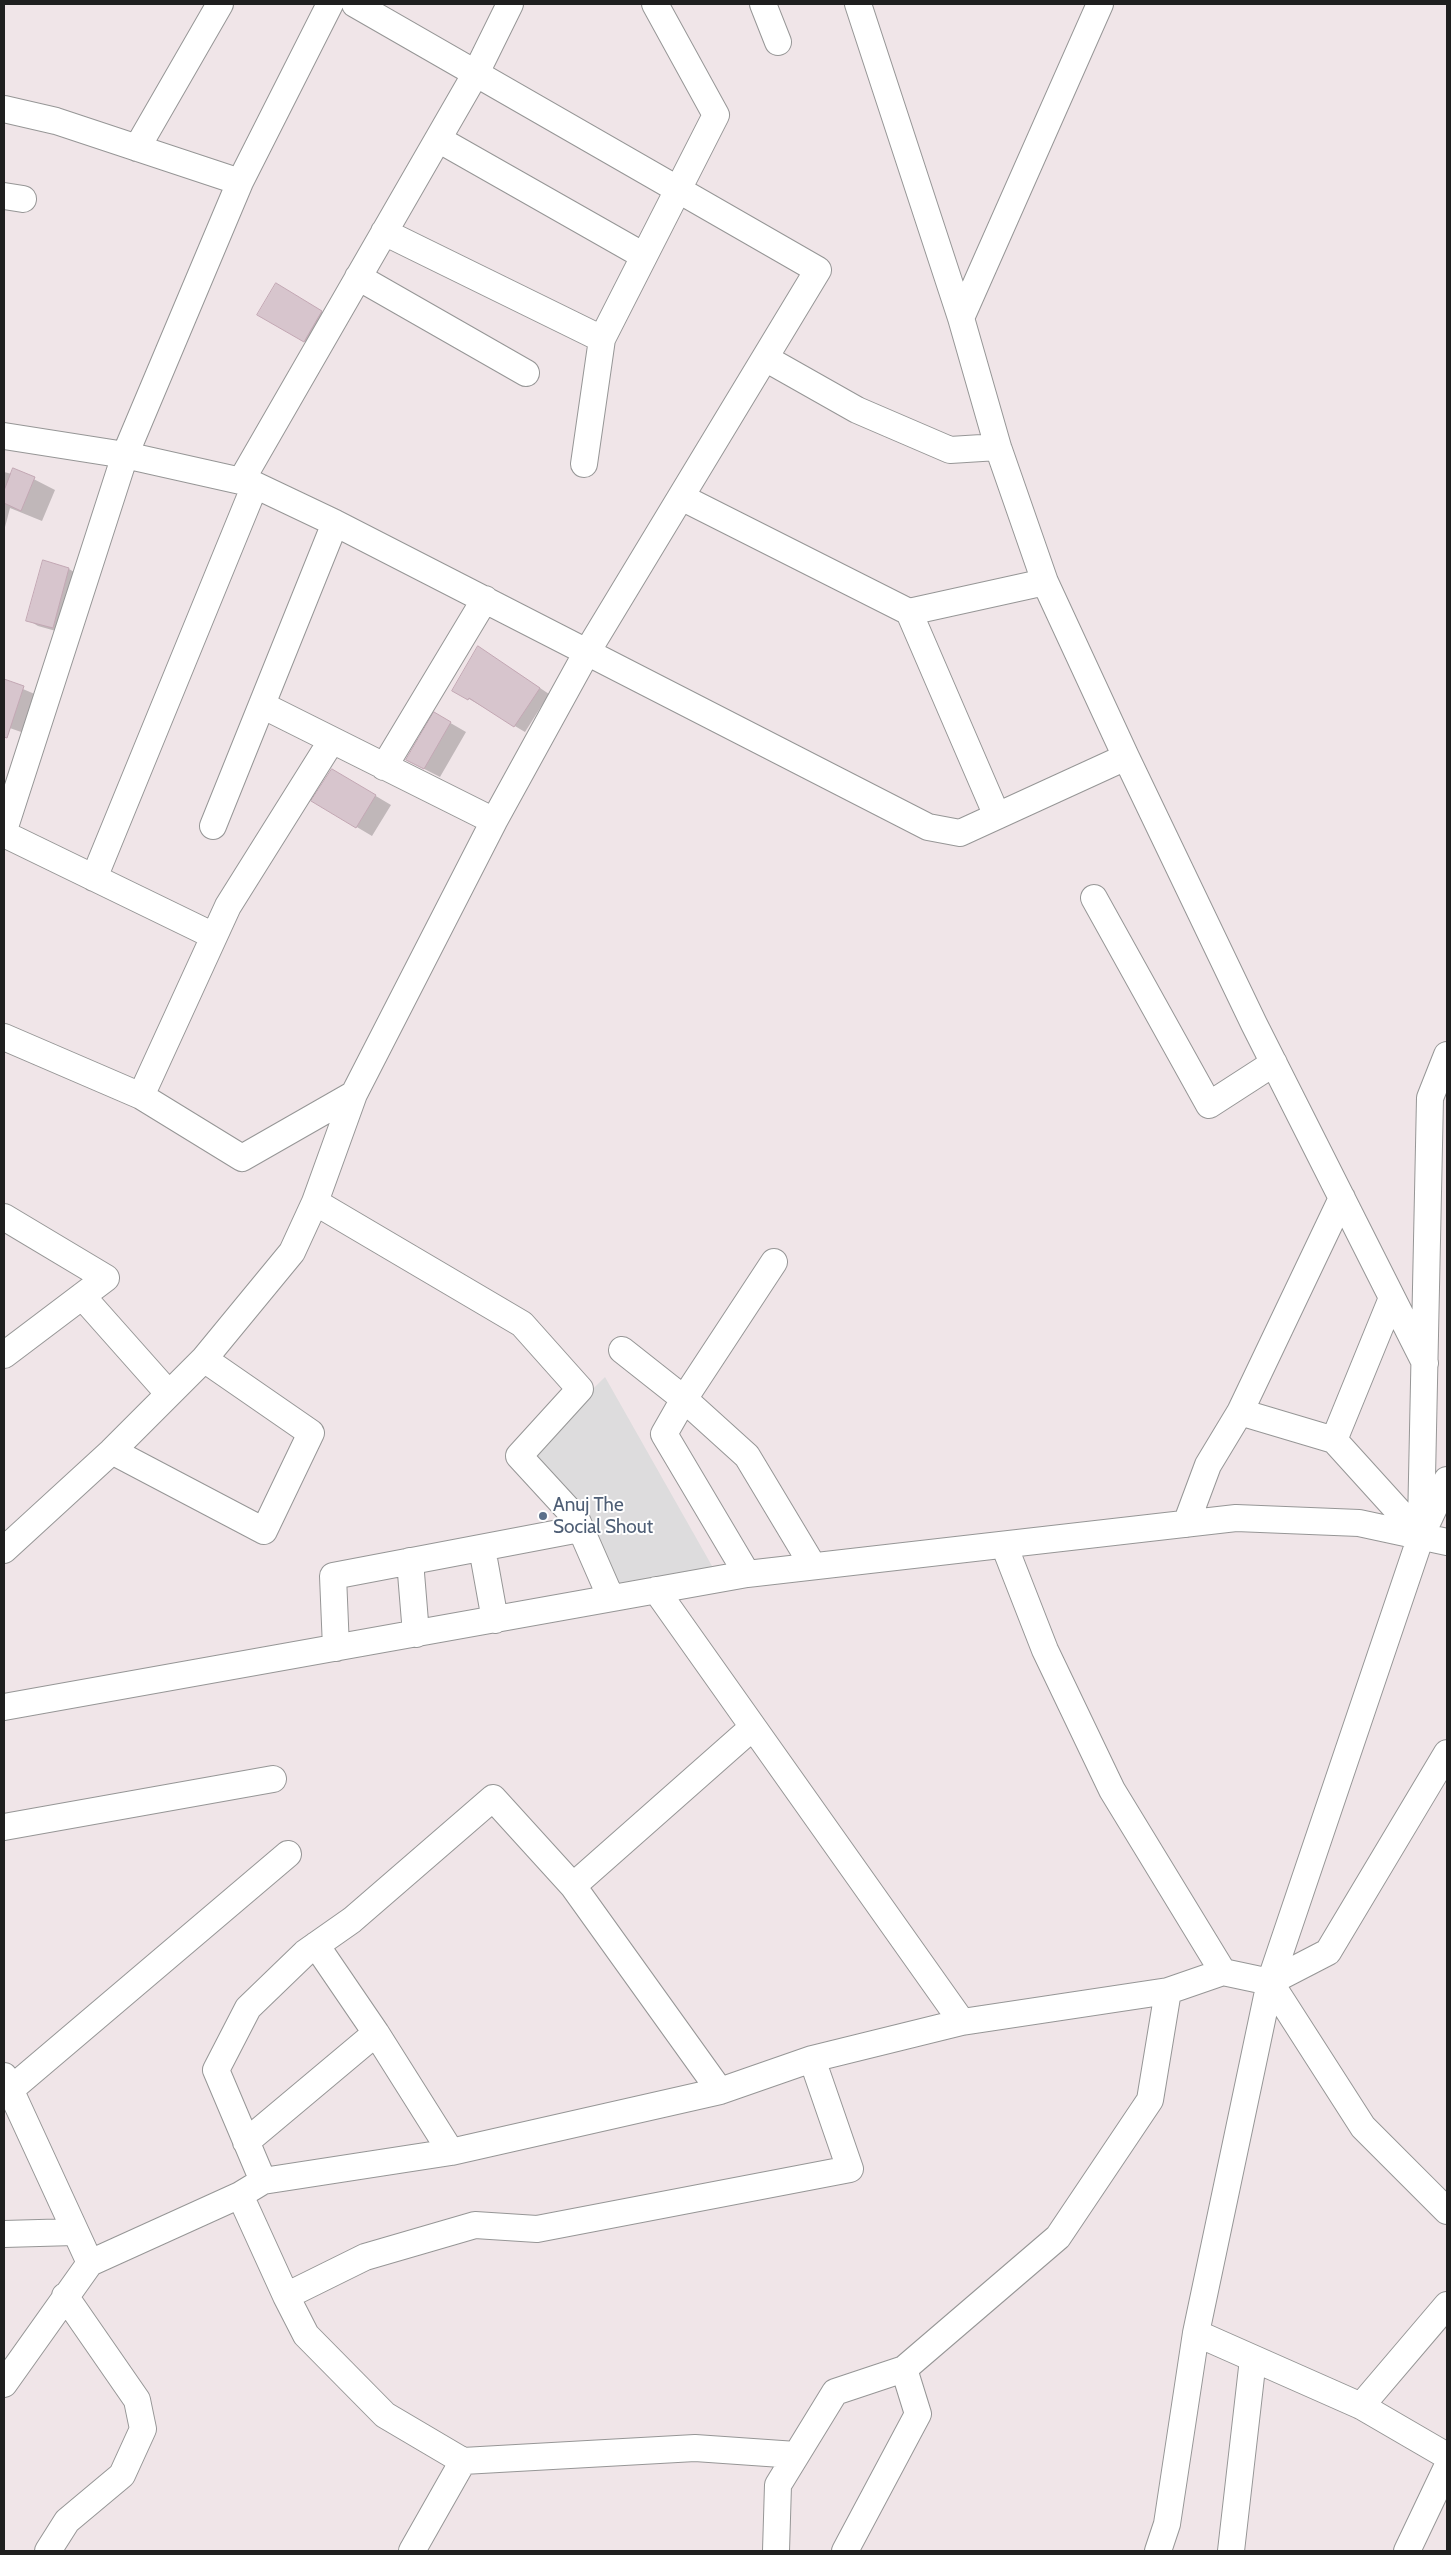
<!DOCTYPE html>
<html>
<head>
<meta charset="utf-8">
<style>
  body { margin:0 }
  #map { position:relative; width:1451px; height:2555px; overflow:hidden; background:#f0e5e8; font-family:Cabin,sans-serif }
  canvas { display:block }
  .frame { position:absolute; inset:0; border:5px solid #1f1f1f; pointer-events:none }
</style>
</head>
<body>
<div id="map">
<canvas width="1451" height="2555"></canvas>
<div class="frame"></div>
</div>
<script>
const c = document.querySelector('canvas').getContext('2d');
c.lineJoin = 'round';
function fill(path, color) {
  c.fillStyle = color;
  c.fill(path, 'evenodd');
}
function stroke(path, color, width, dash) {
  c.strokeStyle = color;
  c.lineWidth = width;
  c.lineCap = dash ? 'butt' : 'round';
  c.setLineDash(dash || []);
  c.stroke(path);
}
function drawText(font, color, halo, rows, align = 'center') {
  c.font = font + ' Cabin,sans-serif';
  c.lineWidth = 4;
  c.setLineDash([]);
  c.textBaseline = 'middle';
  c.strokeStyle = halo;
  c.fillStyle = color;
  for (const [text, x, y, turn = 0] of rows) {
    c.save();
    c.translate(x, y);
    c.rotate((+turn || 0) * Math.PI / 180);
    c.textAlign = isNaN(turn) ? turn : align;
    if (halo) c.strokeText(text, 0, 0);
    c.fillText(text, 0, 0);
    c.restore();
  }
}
const residential = new Path2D(`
  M605 1377 716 1573 612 1593 527 1454Z`);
const shadow = new Path2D(`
  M276 285 337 321 320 350 259 315Z
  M14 469 55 490 42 521 10 508 4 531V472L12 474Z
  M43 562 69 569 79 575 63 633 38 626 28 620Z
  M489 654 549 694 525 732 454 690Z
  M4 681 37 695 24 733 4 726Z
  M435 714 466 732 440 777 407 760Z
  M332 770 391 805 372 836 313 801Z`);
const building = new Path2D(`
  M276 283 322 311 304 342 257 315Z
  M13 468 35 477 21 511 4 503V491Z
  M43 560 69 568 53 628 26 621Z
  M478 646 540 688 514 727 469 698 468 700 452 691Z
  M4 679 24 686 7 738 4 737Z
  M434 712 451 722 424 769 406 760Z
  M332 769 376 795 356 828 311 801Z`);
const minor = new Path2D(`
  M763 4 778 42
  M858 4 961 318 998 447 1045 582 1126 757 1254 1024 1425 1363
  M4 109 56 121 240 182
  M438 139 644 256
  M137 148 220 4
  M4 196 23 199
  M384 232 602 339
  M358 277 526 373
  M961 318 1100 4
  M765 358 857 410 950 450 998 447
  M4 436 125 455 241 481 255 485 335 523 928 827 960 833 1126 757
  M584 464 602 339 716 115 655 4
  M241 481 476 73 510 4
  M681 497 909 612 1045 582
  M909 612 997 816
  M262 705 494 821
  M384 767 485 599
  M213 826 335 523
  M4 830 125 455 240 182 330 4
  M4 834 214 936
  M94 878 255 485
  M1094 898 1209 1105 1274 1063
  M4 1037 141 1096 242 1158 354 1094
  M141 1096 228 906 332 740
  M315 1202 522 1324 580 1389 519 1456 576 1518 611 1598
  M4 1217 106 1278 4 1355
  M82 1296 169 1394
  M622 1350 684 1399 747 1456 813 1566
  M1240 1412 1334 1440 1421 1536
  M1334 1440 1392 1298
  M112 1451 264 1531 311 1433 204 1359
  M1186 1524 1208 1465 1240 1412 1342 1198
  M1421 1525 1430 1098 1447 1055
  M1004 1545 1045 1650 1112 1790 1223 1972
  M482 1548 495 1620
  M4 1550 112 1451 204 1359 292 1252 315 1202 354 1094 494 821 587 652 818 270 355 4
  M410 1561 416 1634
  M747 1574 664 1434 684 1399 774 1262
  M656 1590 962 2022
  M336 1648 333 1576 580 1529
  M4 1707 747 1574 1236 1518 1359 1523 1447 1542
  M4 1827 273 1779
  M573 1886 753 1727
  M316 1945 376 2033 451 2152
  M1270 1982 1363 2127 1447 2211
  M4 2076 90 2263 4 2384
  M10 2090 288 1854
  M246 2142 376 2033
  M263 2181 216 2070 248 2008 305 1953 352 1920 493 1798 573 1886 720 2091
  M240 2195 286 2296 306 2335 385 2415 463 2461 695 2448 796 2455
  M4 2234 74 2232
  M90 2263 240 2195 263 2181 451 2152 720 2091 812 2059 962 2022 1168 1991 1223 1972 1270 1982 1328 1952 1447 1753
  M286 2296 365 2257 475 2225 537 2229 850 2169 812 2059
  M1196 2333 1361 2406 1447 2456
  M1361 2406 1447 2305
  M48 2551 67 2521 122 2475 143 2429 137 2400 65 2296
  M412 2551 463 2461
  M776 2551 778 2485 835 2392 904 2369 1058 2237 1150 2100 1168 1991
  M845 2551 918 2414 904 2369
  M1158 2551 1167 2524 1196 2333 1270 1982 1421 1536 1447 1480
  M1231 2551 1253 2359
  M1407 2551 1447 2467`);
const markers = [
  [543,1516,5,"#5c6f8a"]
];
const serviceNames = [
  ["Anuj The",553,1505],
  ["Social Shout",553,1527]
];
fill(residential, '#dddcdd');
fill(shadow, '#0003');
fill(building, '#d7c5cd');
stroke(building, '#c2a7b3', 1);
stroke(minor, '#969696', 28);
stroke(minor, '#fff', 26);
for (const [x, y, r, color] of markers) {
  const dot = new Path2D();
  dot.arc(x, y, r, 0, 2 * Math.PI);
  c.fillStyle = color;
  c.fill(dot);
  stroke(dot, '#fff', 2);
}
drawText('19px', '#4e5e75', '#fff', serviceNames, 'left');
</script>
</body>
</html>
